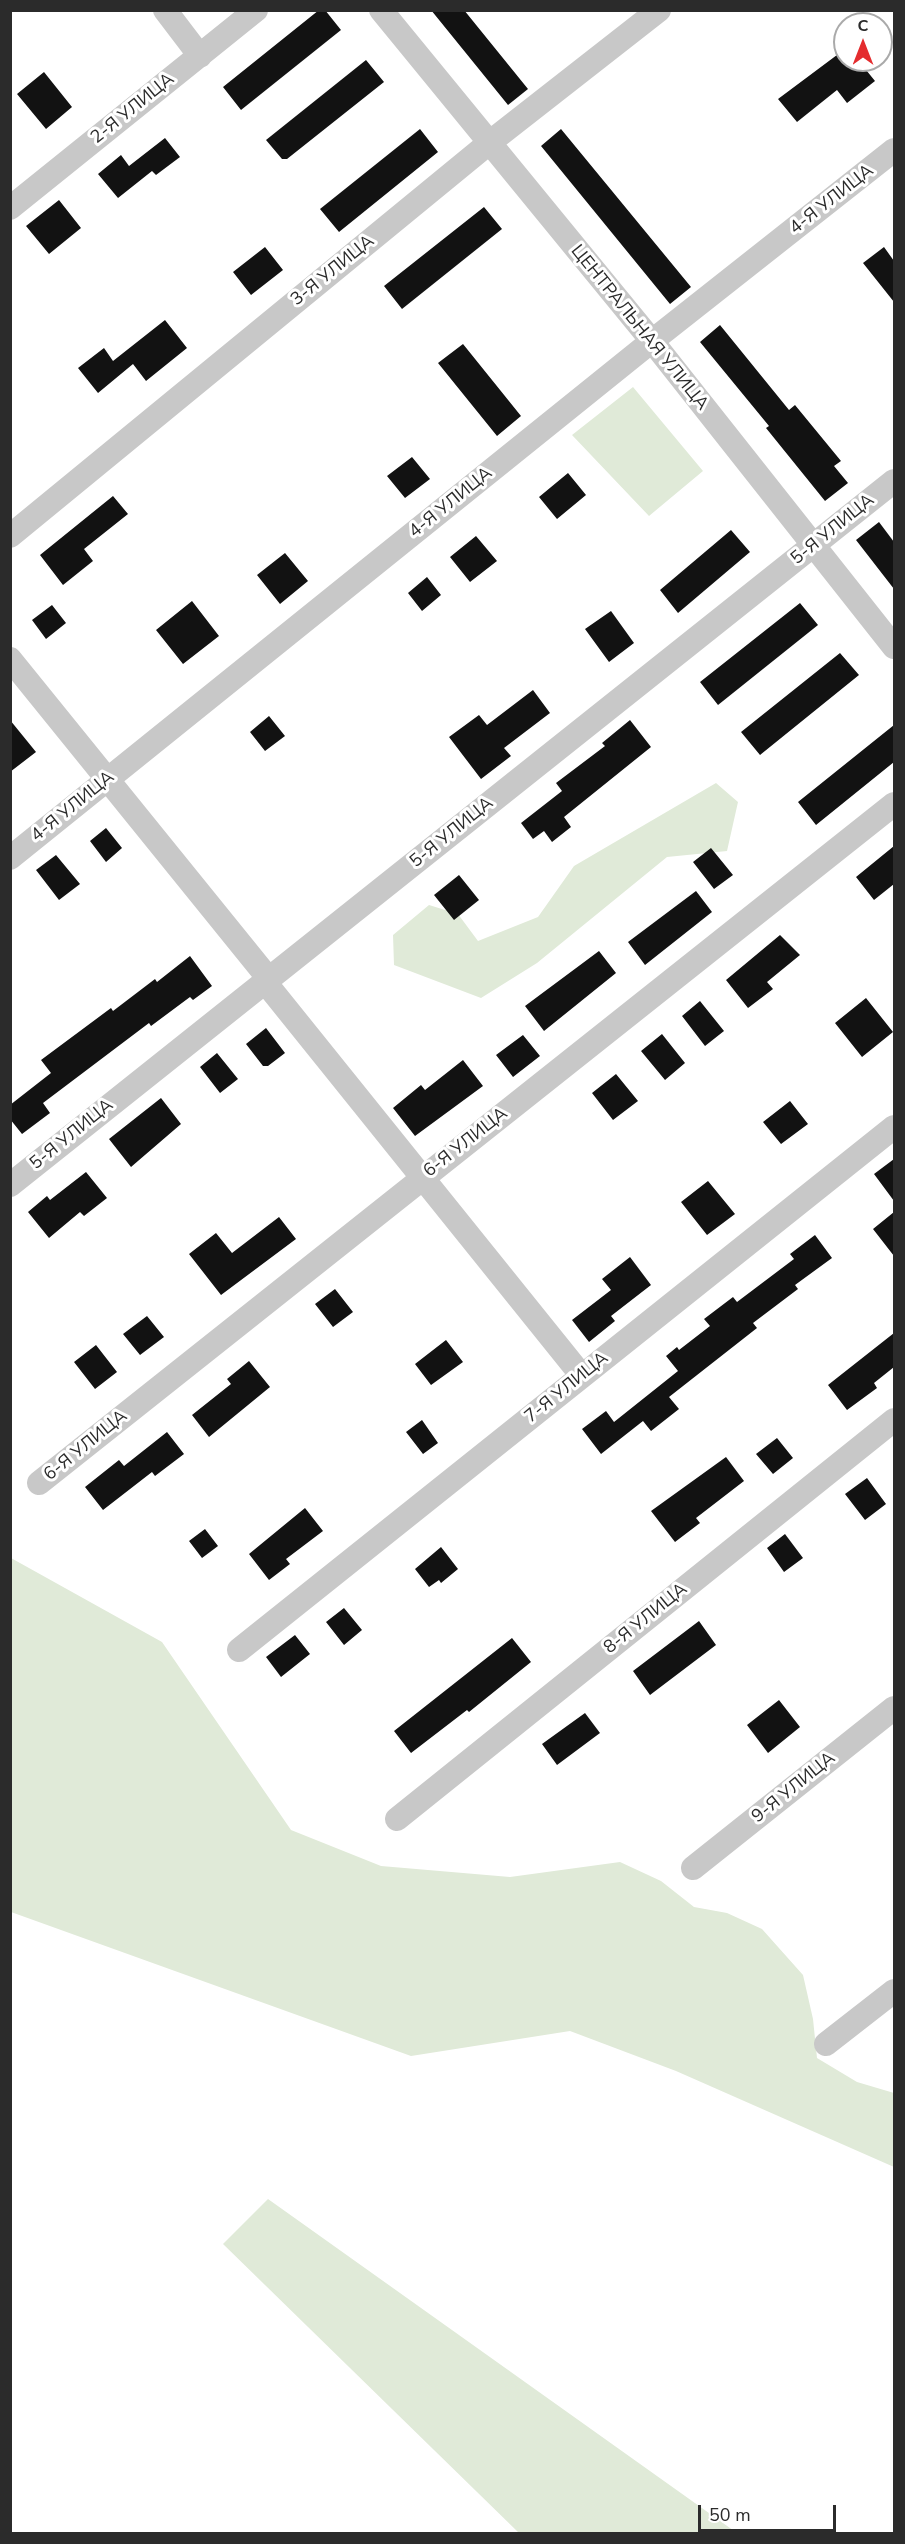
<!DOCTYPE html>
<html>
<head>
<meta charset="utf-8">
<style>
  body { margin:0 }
  #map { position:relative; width:905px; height:2544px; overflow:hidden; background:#fff; font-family:"Nunito Sans",sans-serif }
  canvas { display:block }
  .frame { position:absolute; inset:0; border:12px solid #2b2b2b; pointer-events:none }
  .north { position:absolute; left:833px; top:12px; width:60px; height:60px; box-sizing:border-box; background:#fff; border:2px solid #aaa; border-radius:50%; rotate:0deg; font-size:16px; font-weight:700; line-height:24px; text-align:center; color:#2b2b2b }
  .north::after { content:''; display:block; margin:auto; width:21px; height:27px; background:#e42c2e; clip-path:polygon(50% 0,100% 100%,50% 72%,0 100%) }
  .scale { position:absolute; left:698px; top:2505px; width:138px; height:27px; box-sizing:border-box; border:3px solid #2b2b2b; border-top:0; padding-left:8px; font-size:18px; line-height:21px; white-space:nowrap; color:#2b2b2b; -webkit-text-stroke:4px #fff; paint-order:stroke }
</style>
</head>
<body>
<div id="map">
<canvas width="905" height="2544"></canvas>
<div class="frame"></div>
<div class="north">С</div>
<div class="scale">50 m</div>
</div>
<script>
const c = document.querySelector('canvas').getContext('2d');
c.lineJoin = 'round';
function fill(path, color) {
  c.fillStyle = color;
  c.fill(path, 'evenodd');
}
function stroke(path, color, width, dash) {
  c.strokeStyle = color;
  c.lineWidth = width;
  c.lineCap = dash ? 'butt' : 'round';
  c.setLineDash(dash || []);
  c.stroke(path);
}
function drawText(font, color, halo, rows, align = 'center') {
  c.font = font + ' "Nunito Sans",sans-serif';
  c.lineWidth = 6;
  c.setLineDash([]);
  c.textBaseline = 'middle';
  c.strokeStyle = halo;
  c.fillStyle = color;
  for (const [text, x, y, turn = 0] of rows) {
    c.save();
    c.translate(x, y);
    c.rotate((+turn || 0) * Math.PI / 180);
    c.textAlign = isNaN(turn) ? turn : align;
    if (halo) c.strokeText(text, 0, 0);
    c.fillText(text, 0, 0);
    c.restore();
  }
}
const green = new Path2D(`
  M633 387 703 471 649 516 572 435Z
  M716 783 738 802 727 851 667 857 537 963 481 998 394 965 393 935 429 905 458 914 478 941 538 917 574 866Z
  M11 1558 162 1642 291 1830 381 1866 510 1877 620 1862 661 1881 694 1907 727 1913 762 1929 803 1975 813 2019 817 2058 857 2082 894 2093V2167L676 2071 570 2031 411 2056 11 1912Z
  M268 2199 737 2533H519L223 2244Z`);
const building = new Path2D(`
  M319 10H325L341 30 241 110 223 87Z
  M431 10H464L528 89 508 105Z
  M845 49V60H858L875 81 847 103 837 90 797 122 778 99Z
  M366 60 384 82 287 159H282L266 140Z
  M44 72 72 107 46 129 17 94Z
  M420 129 438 152 339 232 320 209Z
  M561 129 691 287 670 304 541 146Z
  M165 138 180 157 156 175 152 171 118 198 98 174 121 155 129 166Z
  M59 200 81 228 49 254 26 226Z
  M484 207 502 229 402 309 384 286Z
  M265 247 283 270 251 295 233 272Z
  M884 247 894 261V302L863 263Z
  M165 320 187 348 146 381 133 364 98 393 78 368 104 348 113 361Z
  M720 325 789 410 795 405 841 461 834 466 848 483 825 501 766 428 769 426 700 342Z
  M463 344 521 416 497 436 438 363Z
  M412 457 430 479 405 498 387 476Z
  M568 473 586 495 557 519 539 497Z
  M113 496 128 514 84 549 93 561 63 585 40 555Z
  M879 522 894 542V589L856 540Z
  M731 530 750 552 678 613 660 590Z
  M476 536 497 561 470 582 450 557Z
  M285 553 308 581 280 604 257 575Z
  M427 577 441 595 422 611 408 593Z
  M192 601 219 636 183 664 156 630Z
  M800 603 818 625 718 705 700 682Z
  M52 605 66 623 46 639 32 620Z
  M611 611 634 643 609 662 585 629Z
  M840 653 859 675 760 755 741 732Z
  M533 690 550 713 504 748 511 756 481 779 449 737 479 715 487 725Z
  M269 716 285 736 265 751 250 732Z
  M10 720 36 752 10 772Z
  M630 720 651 747 564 817 571 827 552 842 544 831 533 839 521 823 562 791 556 783 605 746 602 743Z
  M894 725V762L816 825 798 802Z
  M106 828 122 848 106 862 90 841Z
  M894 846V884L874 900 856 877Z
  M711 848 733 875 714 889 693 862Z
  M56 855 80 884 59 900 36 870Z
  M459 875 479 900 454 920 434 895Z
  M696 891 712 912 645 965 628 942Z
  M780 935 800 955 767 982 773 989 748 1008 726 980Z
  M599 951 616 973 544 1031 525 1006Z
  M190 956 212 986 193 1000 190 997 151 1026 149 1023 43 1103 50 1113 22 1134 10 1119V1105L51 1073 41 1060 111 1008 113 1011 155 979 157 982Z
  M866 998 893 1032 862 1057 835 1023Z
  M700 1001 724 1031 705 1046 682 1016Z
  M266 1028 285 1053 268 1066H263L246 1044Z
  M662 1034 685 1063 665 1080 641 1051Z
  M523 1035 540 1056 513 1077 496 1055Z
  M217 1053 238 1079 220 1093 200 1067Z
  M463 1060 483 1086 415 1136 393 1108 421 1085 425 1090Z
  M616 1074 638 1101 613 1120 592 1093Z
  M161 1098 181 1124 131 1167 109 1139Z
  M790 1101 808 1124 781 1144 763 1122Z
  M894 1159V1201L874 1174Z
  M86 1172 107 1198 84 1216 80 1212 49 1238 28 1212 47 1196 50 1200Z
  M708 1181 735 1214 707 1235 681 1202Z
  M894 1212V1256L873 1229Z
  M279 1217 296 1239 221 1295 189 1254 216 1233 232 1253Z
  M815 1235 832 1258 795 1285 798 1289 753 1323 757 1328 669 1397 679 1409 651 1431 643 1421 601 1454 582 1429 606 1411 614 1422 678 1371 666 1356 677 1347 679 1350 710 1326 704 1319 733 1297 737 1302 794 1259 790 1254Z
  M630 1257 651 1285 611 1316 615 1321 589 1342 572 1320 611 1290 602 1279Z
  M335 1289 353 1312 333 1327 315 1304Z
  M147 1316 164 1337 140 1355 123 1334Z
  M894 1333V1367L874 1383 877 1388 847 1410 828 1385Z
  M446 1340 463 1362 431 1385 415 1364Z
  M96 1345 117 1372 95 1389 74 1362Z
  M249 1361 270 1387 209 1437 192 1415 231 1384 227 1379Z
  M422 1420 438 1443 423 1454 406 1432Z
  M167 1432 184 1454 155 1476 152 1472 103 1510 85 1487 119 1460 124 1466Z
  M777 1438 793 1458 773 1474 756 1454Z
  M726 1457 744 1481 696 1518 700 1523 675 1542 651 1511Z
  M867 1478 886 1504 865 1520 845 1494Z
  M305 1508 323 1531 286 1559 290 1564 269 1580 249 1554Z
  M205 1529 218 1546 202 1558 189 1541Z
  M785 1534 803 1558 784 1572 767 1548Z
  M441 1547 458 1569 441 1583 439 1580 429 1587 415 1569Z
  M344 1608 362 1630 344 1645 326 1622Z
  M699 1621 716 1645 650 1695 633 1671Z
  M295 1635 310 1654 281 1677 266 1657Z
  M512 1638 531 1662 469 1712 467 1710 411 1753 394 1731Z
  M779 1700 800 1727 768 1753 747 1725Z
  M585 1713 600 1733 557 1765 542 1744Z`);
const minor = new Path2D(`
  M165 10 200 56
  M381 10 652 341 894 647
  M10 208 256 10
  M10 536 489 143 659 10
  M10 659 269 979
  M10 858 652 341 894 150
  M265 982 582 1376
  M10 1185 894 481
  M39 1483 894 804
  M239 1650 894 1127
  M397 1819 894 1420
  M693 1868 894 1708
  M826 2044 894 1991`);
const streetNames = [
  ["2-Я УЛИЦА",133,109,-39],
  ["4-Я УЛИЦА",832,200,-38],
  ["3-Я УЛИЦА",333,271,-39],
  ["ЦЕНТРАЛЬНАЯ УЛИЦА",639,328,51],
  ["4-Я УЛИЦА",451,503,-39],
  ["5-Я УЛИЦА",833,530,-39],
  ["4-Я УЛИЦА",73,807,-39],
  ["5-Я УЛИЦА",452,833,-39],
  ["5-Я УЛИЦА",72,1135,-39],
  ["6-Я УЛИЦА",466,1143,-38],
  ["7-Я УЛИЦА",567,1388,-39],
  ["6-Я УЛИЦА",86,1446,-39],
  ["8-Я УЛИЦА",646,1619,-39],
  ["9-Я УЛИЦА",794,1788,-39]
];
fill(green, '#e0ead8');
fill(building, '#121212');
stroke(minor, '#c8c8c8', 24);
drawText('18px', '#2b2b2b', '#fff', streetNames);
</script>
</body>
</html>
